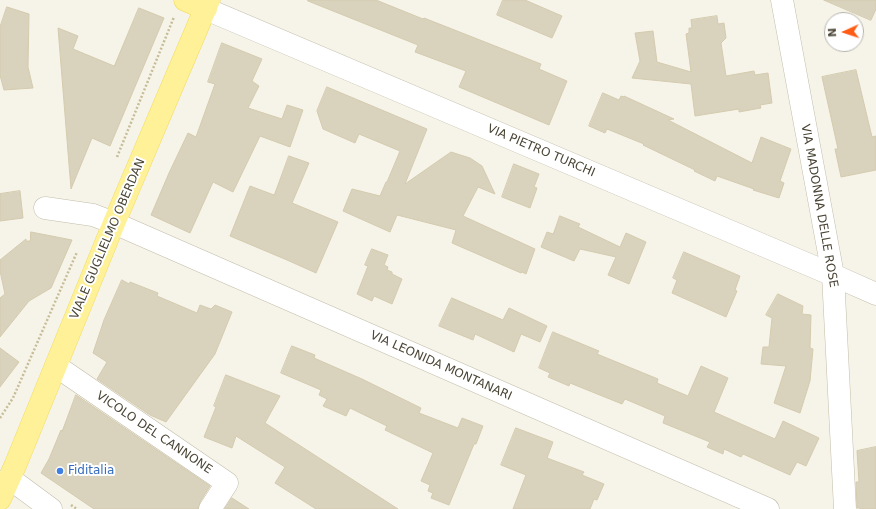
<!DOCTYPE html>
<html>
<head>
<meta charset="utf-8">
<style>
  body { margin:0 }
  #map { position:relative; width:876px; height:509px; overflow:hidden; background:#f6f3e8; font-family:"DejaVu Sans",sans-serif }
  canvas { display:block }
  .north { position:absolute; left:824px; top:12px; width:40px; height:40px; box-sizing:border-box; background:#fff; border:1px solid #b7b5ae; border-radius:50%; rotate:267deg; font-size:11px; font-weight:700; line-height:16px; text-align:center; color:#4a4535 }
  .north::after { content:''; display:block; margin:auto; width:14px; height:18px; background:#ff5c15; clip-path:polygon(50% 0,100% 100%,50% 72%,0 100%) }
</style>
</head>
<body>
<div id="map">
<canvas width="876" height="509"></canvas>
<div class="north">N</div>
</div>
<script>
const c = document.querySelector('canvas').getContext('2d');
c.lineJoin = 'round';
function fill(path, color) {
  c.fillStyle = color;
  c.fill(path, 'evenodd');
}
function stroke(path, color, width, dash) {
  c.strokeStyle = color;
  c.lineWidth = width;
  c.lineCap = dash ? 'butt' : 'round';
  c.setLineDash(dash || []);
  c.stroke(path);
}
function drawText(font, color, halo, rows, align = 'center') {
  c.font = font + ' "DejaVu Sans",sans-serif';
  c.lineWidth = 4;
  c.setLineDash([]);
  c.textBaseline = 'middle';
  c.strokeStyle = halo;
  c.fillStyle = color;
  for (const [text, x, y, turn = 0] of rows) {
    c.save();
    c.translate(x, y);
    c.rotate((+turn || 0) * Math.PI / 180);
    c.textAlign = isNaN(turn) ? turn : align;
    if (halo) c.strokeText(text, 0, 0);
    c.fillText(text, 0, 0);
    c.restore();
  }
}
const building = new Path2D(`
  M308 0H376L423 19 424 18 541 64 539 69 567 81 549 125 459 87 466 71 415 52 418 45 308 1Z
  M503 0H525L562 16 552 38 497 15Z
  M824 0H876V9L871 20Z
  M7 7 29 14 28 67 33 88 4 90 0 75V27Z
  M139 8 164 18 110 146 92 138 71 189 58 28 78 36 73 49 114 66Z
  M717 16 718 24 724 23 726 38 721 43 726 76 754 71 755 75 768 73 772 103 760 105 761 108 739 112V109L695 116 691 84 632 78 640 61 635 33 653 31 657 62 691 72 686 34 689 33V28H692L691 20Z
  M222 43 262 59 252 81 259 86 248 108 282 119 287 105 303 110 290 147 260 136 233 192 213 182 190 233 151 215 169 173 188 133 196 137 215 84 208 82Z
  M856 70 872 137 876 136V170L841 177 835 149H838L822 77Z
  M327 87 427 129 405 184 451 152 470 158 482 166 495 194 478 187 463 216 535 249 526 274 522 272 521 273 452 243 456 230 397 215 390 232 343 211 352 189 380 196 386 182H387L400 151 359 134 355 143 323 129 317 111Z
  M603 93 619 100 621 96 624 97V96L674 119 668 120 752 163 761 137 791 149 780 181 784 183 779 198 753 190 754 189 717 176 715 181 694 171 695 170 643 145 644 144 607 129 605 133 589 126Z
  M289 156 309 163 292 203 338 222 316 273 287 260 230 236 250 186 274 195Z
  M514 164 539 174 534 187 537 188 530 208 502 197Z
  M20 191 23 218 0 221V194Z
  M560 216 580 224 578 227 620 247 626 233 646 242 629 284 608 275 616 257 580 249 574 261 541 247 547 232 553 234Z
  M31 232 72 240 51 288 29 301 0 337V298L5 294 0 271V260L26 239V241H30Z
  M372 249 388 255 384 265 388 267 387 270 392 272V274L402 279 392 304 374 296 372 301 357 294 368 266 365 265Z
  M684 252 740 276 735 290 737 291 726 317 672 293 677 280 673 278Z
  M122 280 129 284 130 282 158 293 157 296 197 313 200 305 211 309 215 305 232 312 215 354 166 422 150 415 97 379 107 362 93 353 104 320Z
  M778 294 803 306 802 314 811 315 810 348 813 349 810 381 800 413 774 403 786 366 761 364 763 347H769L772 318 766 315Z
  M452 298 503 320 509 308 547 326 540 342 521 334 514 352 475 334 473 340 439 326Z
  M553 332 599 351 597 354 658 379 657 383 688 396 701 366 728 378 714 412 775 439 783 421 819 438 806 466 797 462 790 475 743 454 741 457 724 449 723 454 707 447 710 442 663 423 665 416 625 399 622 404 570 383 569 386 548 377 550 373 539 368Z
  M292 346 315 355 314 358 362 379 421 408 419 413 458 428 462 418 483 426 476 444H474L449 505 431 498 433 493 428 491 430 485 421 481 433 453 385 430 387 426 350 408 346 416 323 406 327 399 319 395 321 390 281 373Z
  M0 348 19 362 0 387Z
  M226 375 280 396 265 423 398 509H316L275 483 285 467 236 436 232 448 204 437 216 407 214 406Z
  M76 395 210 486 200 502 198 509H94L41 473 49 459 61 430 62 431Z
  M516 428 553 442 547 458 584 472 582 475 604 484 597 500 594 499 590 509H513L526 475 501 465Z
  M876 447V509H860V508H857L856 482H859L857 451Z
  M232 498 249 509H225Z`);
const path = new Path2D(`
  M117 157 174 17
  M0 418 13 398 77 252
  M71 505 77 509`);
const minor = new Path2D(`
  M782 0 833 275 845 509
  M206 9 833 275 876 294
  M45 208 93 215 114 223 768 509
  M56 366 227 483 210 509
  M9 478 51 509`);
const major = new Path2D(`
  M185 0 206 9
  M0 499 15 466 114 223 209 0`);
const markers = [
  [60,471,4,"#3f7fe0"]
];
const streetNames = [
  ["VIA PIETRO TURCHI",541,151,23],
  ["VIA MADONNA DELLE ROSE",819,206,80],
  ["VIALE GUGLIELMO OBERDAN",108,239,-67],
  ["VIA LEONIDA MONTANARI",441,366,24],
  ["VICOLO DEL CANNONE",154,433,34]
];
const shopNames = [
  ["Fiditalia",68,471]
];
fill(building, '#d9d2bc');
stroke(building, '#d4cbae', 1);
stroke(minor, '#c2bda9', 23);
stroke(major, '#f1db5a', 23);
stroke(path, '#c6bd98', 2.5, [2, 2]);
stroke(minor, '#fff', 22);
stroke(major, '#fff197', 22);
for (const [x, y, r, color] of markers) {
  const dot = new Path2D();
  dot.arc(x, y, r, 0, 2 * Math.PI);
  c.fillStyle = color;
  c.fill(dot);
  stroke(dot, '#fff', 1.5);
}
drawText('12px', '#4a4535', '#fff', streetNames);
drawText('12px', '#366cbe', '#fff', shopNames, 'left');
</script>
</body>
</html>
